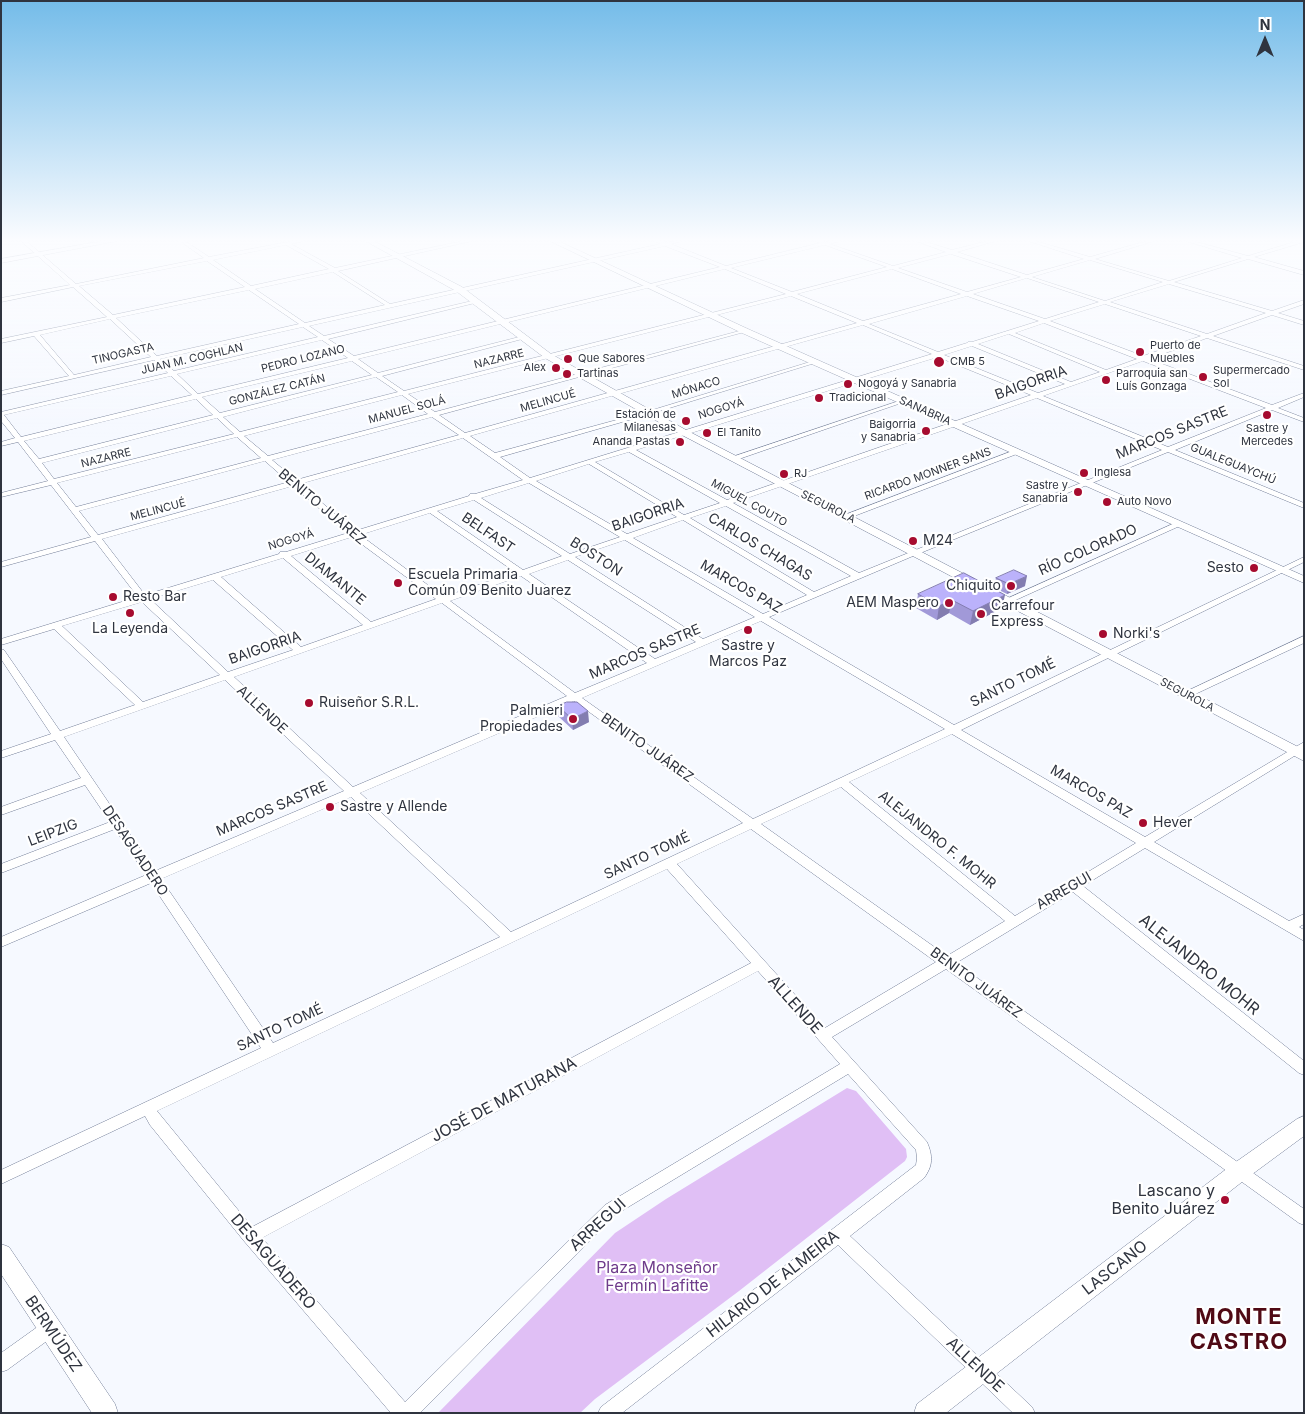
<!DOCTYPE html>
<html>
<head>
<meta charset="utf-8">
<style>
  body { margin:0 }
  #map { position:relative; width:1305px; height:1414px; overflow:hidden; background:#f6f9ff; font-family:Inter,sans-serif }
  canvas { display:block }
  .frame { position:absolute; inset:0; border:2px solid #2f343f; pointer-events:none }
  .north { position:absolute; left:1240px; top:15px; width:50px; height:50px; -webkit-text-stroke:4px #fff; paint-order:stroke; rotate:0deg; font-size:14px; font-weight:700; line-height:20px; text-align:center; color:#2f343f }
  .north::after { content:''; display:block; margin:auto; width:18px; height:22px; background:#2f343f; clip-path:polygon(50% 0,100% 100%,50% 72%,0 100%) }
</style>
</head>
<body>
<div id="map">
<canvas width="1305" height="1414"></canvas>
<div class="frame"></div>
<div class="north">N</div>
</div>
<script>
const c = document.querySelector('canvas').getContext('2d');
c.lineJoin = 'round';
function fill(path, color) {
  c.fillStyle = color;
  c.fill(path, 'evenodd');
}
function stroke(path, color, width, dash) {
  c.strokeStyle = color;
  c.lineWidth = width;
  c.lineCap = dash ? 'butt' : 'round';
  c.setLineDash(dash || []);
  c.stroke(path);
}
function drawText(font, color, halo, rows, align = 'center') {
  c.font = font + ' Inter,sans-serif';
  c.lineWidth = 4.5;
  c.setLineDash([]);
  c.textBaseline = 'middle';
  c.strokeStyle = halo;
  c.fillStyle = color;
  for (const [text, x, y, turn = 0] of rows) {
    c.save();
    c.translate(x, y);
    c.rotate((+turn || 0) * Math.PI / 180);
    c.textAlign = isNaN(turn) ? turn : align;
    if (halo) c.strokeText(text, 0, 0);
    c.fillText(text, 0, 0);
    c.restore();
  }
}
const green = new Path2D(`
  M847 1088 856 1091 906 1149 907 1157 905 1161 739 1291 595 1399 580 1413H438L615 1233 666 1199Z`);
const street = new Path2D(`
  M19 239H24L76 284 204 258 177 239H182L209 257 303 239H312L291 244 335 268 472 239H481L338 271 390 304 660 244 651 239C657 239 662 242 668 242 676 242 683 239 690 239L671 244 726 266 820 243 810 239H817L825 242 846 239 830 244 893 266 946 252 910 239H917L952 250 995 239H1003L957 252 1027 275 1084 259 1022 239H1029L1090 257 1154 239H1161L1095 259 1169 281 1242 258 1179 239H1186L1248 256 1304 239V242L1254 257 1304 271V275L1248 259 1174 282 1272 311 1304 300V304L1278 313 1304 321V325L1272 315 1213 336 1304 366V370L1207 338 1149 359 1272 405 1304 393V397L1278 408 1304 418V422L1272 410 1175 450 1304 503V508L1168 452 913 556 769 617 954 725 1304 557V562L961 730 1145 837 1304 742V750L1154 842 1289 921 1304 914V924L1299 927 1304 930V941L1145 848 1083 886 1304 1061V1075L1299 1073 1073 892 956 963 1304 1209V1225L1299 1223 946 969 832 1037 927 1142C933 1156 933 1166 924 1178L850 1236 1032 1407 1035 1413H1013L838 1245 622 1413H598L601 1407 916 1165 917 1158 916 1150 848 1074 615 1215 420 1413H391L244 1241 150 1125 145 1116 1 1184V1170L261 1048 151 883 1 947V937L146 875 115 829 1 873V864L110 822 85 785 1 815V807L81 778 55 740 1 758V751L51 734 1 659V649L4 650 60 731 135 705 54 629 1 645V639L138 597 95 541 1 567V562L91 537 51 485 1 497V493L48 481 18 442 1 446V442L15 438 1 421V412L168 373 154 360 1 395V391L69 376 34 336 1 343V339L107 317 73 287 1 302V298L70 285ZM286 245 329 269 251 286 213 260ZM825 245 887 267 792 292 731 268ZM665 246 720 267 354 356 328 339 479 302 476 300 324 336 309 326ZM951 254 1021 277 967 292 898 268ZM1090 260 1163 282 1105 301 1032 277ZM207 261 245 287 113 315 79 286ZM725 269 786 294 404 391 382 376 526 338 523 336 378 373 358 359ZM892 269 961 294 863 321 797 294ZM333 272 385 305 305 323 255 289ZM1027 278 1099 302 1045 319 973 294ZM1169 284 1266 313 1207 334 1110 302ZM249 290 299 324 157 356 116 318ZM791 296 857 323 465 433 439 415 748 331 743 330 435 412 408 394ZM967 296 1039 321 972 342H968L967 343 938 352 869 324ZM1105 304 1201 336 1143 356 1050 321ZM110 319 151 357 74 375 40 335ZM1044 323 1137 359 1106 370 1015 333ZM863 325 932 354 530 478 500 457 650 414 818 362 813 361 646 412 495 453 470 436ZM303 327 318 337 174 371 160 359ZM1009 334 1100 372 1071 382 978 344ZM322 340 348 358 198 394 177 374ZM972 346 1065 384 1038 393 944 355ZM938 357 1031 395 727 500 636 450ZM352 361 372 375 220 413 202 397ZM1143 361 1266 408 1168 447 1043 396ZM171 376 192 395 21 437 4 415ZM376 377 398 392 240 432 223 417ZM402 395 428 414 268 456 244 436ZM1037 398 1162 450 859 573 733 503ZM196 399 213 415 39 459 24 441ZM432 417 459 435 296 480 272 460ZM217 418 234 434 54 479 42 463ZM237 437 261 458 76 507 57 483ZM463 438 523 480 475 494H470L469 496 355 531 300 484ZM629 452 720 503 684 515 595 462ZM265 461 289 482 98 535 79 511ZM589 464 677 517 627 534 536 481ZM529 483 620 537 570 554 481 498ZM293 486 348 533 286 552H280L279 554 145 595 102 539ZM474 500 562 556 523 570 437 511ZM726 506 851 576 814 592 690 518ZM430 513 515 572 444 597 360 535ZM683 520 807 595 763 614 633 538ZM352 537 436 599 371 622 291 556ZM625 540 755 617 703 639 575 557ZM283 558 363 625 301 647 221 577ZM568 560 696 642 655 659 529 574ZM521 576 647 663 575 693 450 601ZM213 580 293 650 228 672 150 599ZM142 602 220 675 143 702 62 626ZM442 603 567 696 353 787 234 677ZM761 621 945 729 753 819 582 698ZM225 680 344 791 155 871 64 737ZM574 701 743 823 511 932 360 793ZM952 734 1136 843 1015 916 849 782ZM841 787 1005 921 947 956 761 824ZM351 797 500 937 273 1043 161 879ZM751 829 936 962 825 1028 677 864ZM667 869 751 963 252 1227 157 1111ZM758 971 840 1064 605 1205 405 1402 262 1238Z
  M902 400 907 401 736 460 729 458Z
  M1015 450 1022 452 849 518H846L842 516Z
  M1177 522H1180L1184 524 1009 603 1006 604 1002 601Z
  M1304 636V643L1189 697H1183L1181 695 1183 693Z
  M49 1321 55 1323 57 1329 55 1335 7 1370 1 1372V1353L43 1323Z`);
const secondary = new Path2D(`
  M114 239H128L1 263V259Z
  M362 239H370L462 287 551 354 686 430 1304 750V761L680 434 545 358 456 291Z
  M546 239H554L748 329 1304 576V583L742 333Z
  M1304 1116V1136L1247 1178 946 1413H914L917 1404 1233 1164 1297 1119Z
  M1 1244 9 1247 115 1404 118 1413H92L1 1274Z`);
const wall = new Path2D(`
  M996 578 1025 586 1007 594 995 588V590L1002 608 970 625 949 613 937 620 916 608 918 594 981 582 995 586Z
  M558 706 589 722 573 730 558 716Z`);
const shadedWall = new Path2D(`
  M1027 576 1025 586 1007 594 1009 584Z
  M1005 595 1002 608 970 625 973 611Z
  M952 600 949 613 937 620 939 606Z
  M588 711 589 722 573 730 572 719Z`);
const building = new Path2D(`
  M1014 570 1027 576 1009 584 996 578Z
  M964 573 981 582 984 580 996 587 992 588 1005 595 973 611 952 600 939 606 918 594Z
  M567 702H577L588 711 572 719 558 706Z`);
const markers = [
  [1140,352,5,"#a60b2f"],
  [568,359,5,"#a60b2f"],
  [939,362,6,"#a60b2f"],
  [556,368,5,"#a60b2f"],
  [567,374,5,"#a60b2f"],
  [1203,377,5,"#a60b2f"],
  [1106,380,5,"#a60b2f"],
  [848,384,5,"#a60b2f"],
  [819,398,5,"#a60b2f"],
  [1267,415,5,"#a60b2f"],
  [686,421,5,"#a60b2f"],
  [926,431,5,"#a60b2f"],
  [707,433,5,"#a60b2f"],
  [680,442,5,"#a60b2f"],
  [1084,473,5,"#a60b2f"],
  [784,474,5,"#a60b2f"],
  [1078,492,5,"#a60b2f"],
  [1107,502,5,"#a60b2f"],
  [913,541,5,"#a60b2f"],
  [1254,568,5,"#a60b2f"],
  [398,583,5,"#a60b2f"],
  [1011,586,5,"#a60b2f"],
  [113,597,5,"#a60b2f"],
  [949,603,5,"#a60b2f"],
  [130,613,5,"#a60b2f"],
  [981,614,5,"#a60b2f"],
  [748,630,5,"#a60b2f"],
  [1103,634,5,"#a60b2f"],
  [309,703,5,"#a60b2f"],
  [573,719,5,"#a60b2f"],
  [330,807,5,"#a60b2f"],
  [1143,823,5,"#a60b2f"],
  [1225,1200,5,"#a60b2f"]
];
const farPoinames = [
  ["Puerto de",1150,346],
  ["Muebles",1150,359],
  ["Que Sabores",578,359],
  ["CMB 5",950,362],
  ["Alex",546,368,"right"],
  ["Supermercado",1213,371],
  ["Sol",1213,384],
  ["Tartinas",577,374],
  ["Parroquia san",1116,374],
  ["Luís Gonzaga",1116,387],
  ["Nogoyá y Sanabria",858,384],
  ["Tradicional",829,398],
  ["Estación de",676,415,"right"],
  ["Milanesas",676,428,"right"],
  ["Baigorria",916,425,"right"],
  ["y Sanabria",916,438,"right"],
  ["Sastre y",1267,429,"center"],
  ["Mercedes",1267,442,"center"],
  ["El Tanito",717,433],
  ["Ananda Pastas",670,442,"right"],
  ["Inglesa",1094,473],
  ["RJ",794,474],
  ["Sastre y",1068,486,"right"],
  ["Sanabria",1068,499,"right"],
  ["Auto Novo",1117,502]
];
const farStreetnames = [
  ["TINOGASTA",123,354,-13],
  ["JUAN M. COGHLAN",192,359,-13],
  ["PEDRO LOZANO",303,359,-14],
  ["NAZARRE",499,359,-14],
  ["MÓNACO",696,388,-17],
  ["GONZÁLEZ CATÁN",277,390,-14],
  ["MELINCUÉ",548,401,-16],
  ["NOGOYÁ",721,409,-17],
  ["MANUEL SOLÁ",407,410,-15],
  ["SANABRIA",925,411,24],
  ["NAZARRE",106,458,-14],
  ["GUALEGUAYCHÚ",1233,464,22],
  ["RICARDO MONNER SANS",928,474,-20],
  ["MIGUEL COUTO",749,503,29],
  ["SEGUROLA",828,507,27],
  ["MELINCUÉ",158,510,-15],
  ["NOGOYÁ",291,540,-17],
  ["SEGUROLA",1187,695,28]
];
const streetNames = [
  ["BAIGORRIA",1031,383,-20],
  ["MARCOS SASTRE",1172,433,-22],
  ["BENITO JUÁREZ",322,507,40],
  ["BAIGORRIA",648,515,-19],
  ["BELFAST",488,533,34],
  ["CARLOS CHAGAS",760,547,31],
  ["RÍO COLORADO",1088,550,-24],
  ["BOSTON",596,557,33],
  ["DIAMANTE",335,579,39],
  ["MARCOS PAZ",741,587,30],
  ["BAIGORRIA",265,648,-19],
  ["MARCOS SASTRE",645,652,-23],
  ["SANTO TOMÉ",1013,683,-26],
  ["ALLENDE",262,710,43],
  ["BENITO JUÁREZ",647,748,35],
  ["MARCOS PAZ",1091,792,30],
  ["MARCOS SASTRE",272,809,-23],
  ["LEIPZIG",53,833,-21],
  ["ALEJANDRO F. MOHR",937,840,39],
  ["DESAGUADERO",135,851,56],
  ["SANTO TOMÉ",647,856,-25],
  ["ARREGUI",1064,891,-30],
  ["BENITO JUÁREZ",976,983,36],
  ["SANTO TOMÉ",280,1028,-25]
];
const poiNames = [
  ["M24",923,541],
  ["Sesto",1244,568,"right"],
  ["Escuela Primaria",408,575],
  ["Común 09 Benito Juarez",408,591],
  ["Chiquito",1001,586,"right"],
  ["Resto Bar",123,597],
  ["AEM Maspero",939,603,"right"],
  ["Carrefour",991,606],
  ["Express",991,622],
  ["La Leyenda",130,629,"center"],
  ["Norki's",1113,634],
  ["Sastre y",748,646,"center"],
  ["Marcos Paz",748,662,"center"],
  ["Ruiseñor S.R.L.",319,703],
  ["Palmieri",563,711,"right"],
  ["Propiedades",563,727,"right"],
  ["Sastre y Allende",340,807],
  ["Hever",1153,823]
];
const nearStreetnames = [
  ["ALEJANDRO MOHR",1199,965,39],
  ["ALLENDE",795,1005,48],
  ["JOSÉ DE MATURANA",504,1100,-28],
  ["ARREGUI",598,1225,-42],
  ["DESAGUADERO",273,1262,49],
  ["LASCANO",1115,1268,-38],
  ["HILARIO DE ALMEIRA",773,1284,-38],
  ["BERMÚDEZ",53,1334,56],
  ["ALLENDE",975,1365,43]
];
const nearPoinames = [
  ["Lascano y",1215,1191],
  ["Benito Juárez",1215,1209]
];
const nearParknames = [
  ["Plaza Monseñor",657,1268],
  ["Fermín Lafitte",657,1286]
];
const nearDistrictnames = [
  ["MONTE",1239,1317],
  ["CASTRO",1239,1342]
];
fill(green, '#e0bff5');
stroke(street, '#737e98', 1);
stroke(secondary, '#737e98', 1);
fill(street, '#fff');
fill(secondary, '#fff');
fill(wall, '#a199d8');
fill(shadedWall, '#837db0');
fill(building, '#bbb2fb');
stroke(building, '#837db0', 1);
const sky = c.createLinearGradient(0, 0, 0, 437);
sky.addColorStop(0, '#74bce9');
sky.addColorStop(0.55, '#fbfcff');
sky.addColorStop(1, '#fbfcff00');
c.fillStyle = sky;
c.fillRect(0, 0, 1305, 437);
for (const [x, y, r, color] of markers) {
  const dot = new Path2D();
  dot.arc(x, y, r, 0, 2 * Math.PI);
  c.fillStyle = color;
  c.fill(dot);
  stroke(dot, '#fff', 2);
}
drawText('11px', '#2f343f', '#fff', farPoinames, 'left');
drawText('11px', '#2f343f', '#fff', farStreetnames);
drawText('14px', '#2f343f', '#fff', streetNames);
drawText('14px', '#2f343f', '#fff', poiNames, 'left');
drawText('16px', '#2f343f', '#fff', nearStreetnames);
drawText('16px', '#2f343f', '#fff', nearPoinames, 'right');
drawText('16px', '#6f3c8b', '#fff', nearParknames);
c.letterSpacing = '1px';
drawText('bold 22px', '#500a15', '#fff', nearDistrictnames);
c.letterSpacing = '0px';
</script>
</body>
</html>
